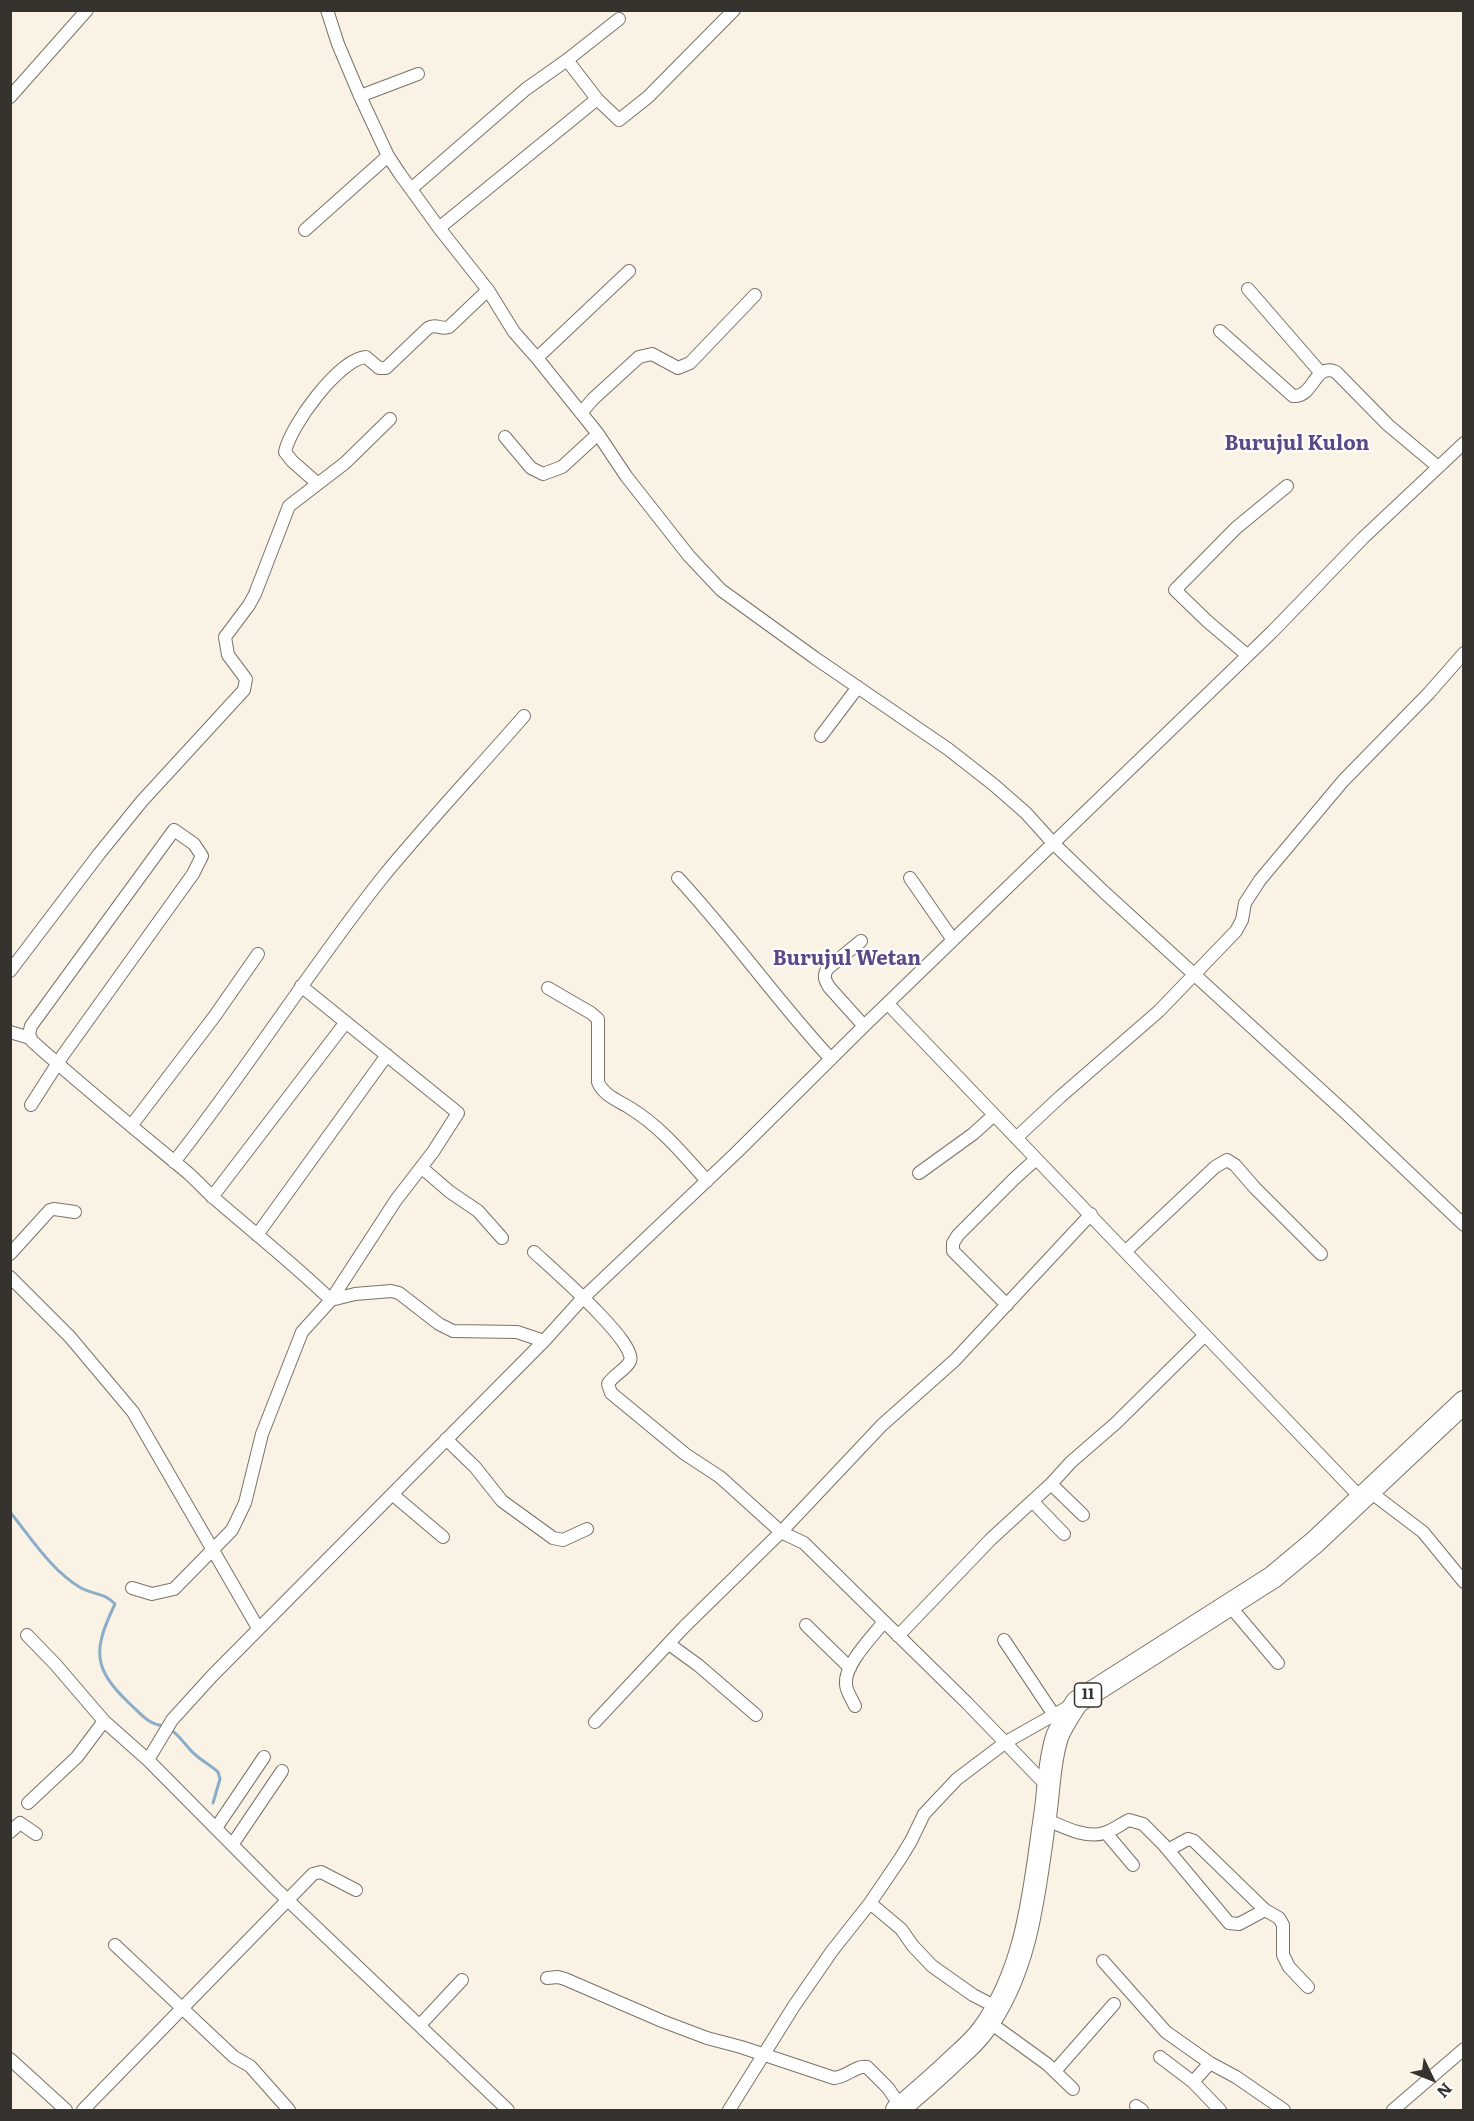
<!DOCTYPE html>
<html>
<head>
<meta charset="utf-8">
<style>
  body { margin:0 }
  #map { position:relative; width:1474px; height:2121px; overflow:hidden; background:#faf2e5; font-family:Literata,serif }
  canvas { display:block }
  .frame { position:absolute; inset:0; border:12px solid #36332e; pointer-events:none }
  .north { position:absolute; left:1402px; top:2049px; width:60px; height:60px; -webkit-text-stroke:4px #fff; paint-order:stroke; rotate:133deg; font-size:16px; font-weight:700; line-height:24px; text-align:center; color:#36332e }
  .north::after { content:''; display:block; margin:auto; width:21px; height:27px; background:#36332e; clip-path:polygon(50% 0,100% 100%,50% 72%,0 100%) }
</style>
</head>
<body>
<div id="map">
<canvas width="1474" height="2121"></canvas>
<div class="frame"></div>
<div class="north">N</div>
</div>
<script>
const c = document.querySelector('canvas').getContext('2d');
c.lineJoin = 'round';
function stroke(path, color, width, dash) {
  c.strokeStyle = color;
  c.lineWidth = width;
  c.lineCap = dash ? 'butt' : 'round';
  c.setLineDash(dash || []);
  c.stroke(path);
}
function drawText(font, color, halo, rows, align = 'center') {
  c.font = font + ' Literata,serif';
  c.lineWidth = 4.5;
  c.setLineDash([]);
  c.textBaseline = 'middle';
  c.strokeStyle = halo;
  c.fillStyle = color;
  for (const [text, x, y, turn = 0] of rows) {
    c.save();
    c.translate(x, y);
    c.rotate((+turn || 0) * Math.PI / 180);
    c.textAlign = isNaN(turn) ? turn : align;
    if (halo) c.strokeText(text, 0, 0);
    c.fillText(text, 0, 0);
    c.restore();
  }
}
const stream = new Path2D(`
  M10 1512C32 1539 51 1570 81 1588 94 1595 103 1592 115 1604 93 1650 92 1668 130 1704 141 1714 148 1724 164 1726
  M170 1729C181 1736 187 1749 198 1757 204 1762 212 1766 218 1772L220 1779 213 1803`);
const street = new Path2D(`
  M327 10 338 44 360 96 388 156 400 174 439 228 488 290 514 332 537 358 598 434 626 476 689 556 721 590 815 658 948 749 994 785 1026 813 1053 843 1104 892 1347 1114 1464 1225
  M567 60 597 99 619 120 648 97 734 10
  M360 96 418 74
  M10 97 87 10
  M411 189 526 89 567 60 619 19
  M439 228 597 99
  M305 230 388 156
  M1248 289 1320 372
  M1220 331 1293 396C1314 398 1314 362 1336 372L1388 425 1437 466
  M537 358 629 271
  M581 413 593 399 639 357 652 354 678 368 690 363 755 295
  M505 437 531 468 543 474 562 467 598 434
  M317 483 292 461 285 452C290 426 339 359 366 357L379 368H386L428 328C436 323 441 330 449 327L488 290
  M1247 655 1207 621 1175 590 1236 528 1287 486
  M821 736 858 687
  M678 878C732 936 777 1001 831 1059
  M910 878 953 940
  M861 941 827 969C823 977 825 980 829 987L864 1026
  M10 971 99 854 142 801 244 690 246 679 228 655 225 637 249 605 255 594 289 506 345 463 390 419
  M548 988 591 1013 598 1019V1082C603 1095 619 1101 630 1108 660 1126 684 1155 707 1181
  M888 1004 1361 1498
  M10 1032 30 1038
  M31 1105 63 1055 193 874 202 856 194 844 174 830 31 1026 29 1034 32 1041C82 1086 135 1129 188 1173 197 1181 205 1190 214 1198 253 1232 294 1264 331 1300L396 1200 433 1152 458 1113 301 986
  M131 1126 214 1017 258 954
  M1016 1138 1060 1097 1159 1011 1236 931 1242 920 1245 903 1260 880 1343 781 1429 693 1464 653
  M174 1162C247 1070 309 970 382 878 427 823 477 770 524 716
  M422 1168 450 1192 478 1211 502 1238
  M919 1173 973 1134 994 1115
  M212 1197 346 1022
  M257 1235 387 1055
  M1126 1251 1215 1167 1227 1160 1235 1165 1255 1188 1321 1254
  M534 1252C549 1266 638 1343 630 1361 627 1369 613 1375 608 1384L611 1393 685 1454 720 1477 781 1532 804 1543 966 1702 1048 1787
  M10 1254 50 1210 54 1209 75 1212
  M10 1277 70 1337 133 1412 258 1628
  M1007 1305 953 1251V1243L958 1235 1014 1179 1036 1159
  M446 1439 475 1467 502 1501 553 1538 563 1540 587 1529
  M1051 1484 1083 1515
  M1369 1491 1423 1532 1464 1582
  M392 1494 443 1537
  M1033 1502 1064 1534
  M132 1588 152 1594 174 1589 232 1530 245 1503 262 1434 302 1332 331 1300 355 1294 391 1291 399 1293 439 1324 453 1331 517 1332 544 1341
  M1229 1605 1278 1663
  M806 1625 850 1668
  M27 1635 56 1665 104 1721 148 1760
  M898 1636 991 1539 1051 1484 1071 1462 1116 1423 1204 1336
  M1004 1640 1054 1715
  M669 1644 698 1665 756 1715
  M855 1706C852 1699 846 1691 846 1684 844 1665 872 1637 883 1623
  M595 1722 684 1627 781 1532 882 1425 955 1360 1091 1214
  M28 1803 77 1757 104 1721
  M1045 1819C1062 1826 1085 1839 1104 1833 1112 1831 1121 1824 1129 1820L1143 1824 1163 1844 1229 1923 1239 1924 1265 1910 1279 1918 1283 1925V1955L1289 1967 1308 1987
  M216 1828 264 1757
  M10 1832 20 1823 36 1834
  M1106 1833 1133 1865
  M232 1845 282 1771
  M1168 1850 1188 1839 1194 1841 1265 1910
  M870 1903 901 1929 913 1946 932 1966 973 1995 998 2008
  M115 1945 234 2057 250 2066 289 2110
  M1103 1961 1166 2032 1210 2063 1236 2077 1284 2110
  M547 1978 558 1977 565 1979 662 2021 707 2038 741 2047 834 2078C847 2077 856 2065 867 2067L888 2088 901 2107
  M989 2022 1047 2064 1073 2089
  M420 2025 462 1980
  M1160 2057 1193 2082 1220 2110
  M10 2059 66 2110
  M1055 2071 1114 2004
  M1193 2082 1210 2063
  M1136 2106 1142 2110
  M83 2110 313 1874 321 1872 356 1890
  M508 2110 275 1888 148 1760 172 1720 212 1676 544 1341 582 1299 736 1153 864 1026 1273 631 1363 538 1464 443
  M729 2110 794 2006 832 1951 870 1903 900 1859 911 1841 924 1814 957 1779 1006 1742 1068 1707
  M1393 2110 1464 2049`);
const highway = new Path2D(`
  M897 2110C918 2093 938 2075 958 2056 967 2048 976 2040 983 2030 1027 1971 1034 1894 1044 1823 1049 1795 1048 1765 1057 1737 1062 1724 1070 1713 1077 1702L1273 1577 1315 1542 1464 1402`);
const shields = [
  [1088,1695,27]
];
const shieldNames = [
  ["11",1088,1695]
];
const quarterNames = [
  ["Burujul Kulon",1297,444],
  ["Burujul Wetan",847,959]
];
stroke(stream, '#8baec8', 3);
stroke(street, '#797368', 14);
stroke(highway, '#797368', 24);
stroke(street, '#fff', 12);
stroke(highway, '#fff', 22);
for (const [x, y, w] of shields) {
  const box = new Path2D();
  box.roundRect(x - w / 2, y - 12, w, 24, 4.5);
  c.fillStyle = '#fff';
  c.fill(box);
  stroke(box, '#36332e', 1.5);
}
drawText('bold 15px', '#36332e', null, shieldNames);
drawText('bold 20px', '#5c4886', '#fff', quarterNames);
</script>
</body>
</html>
